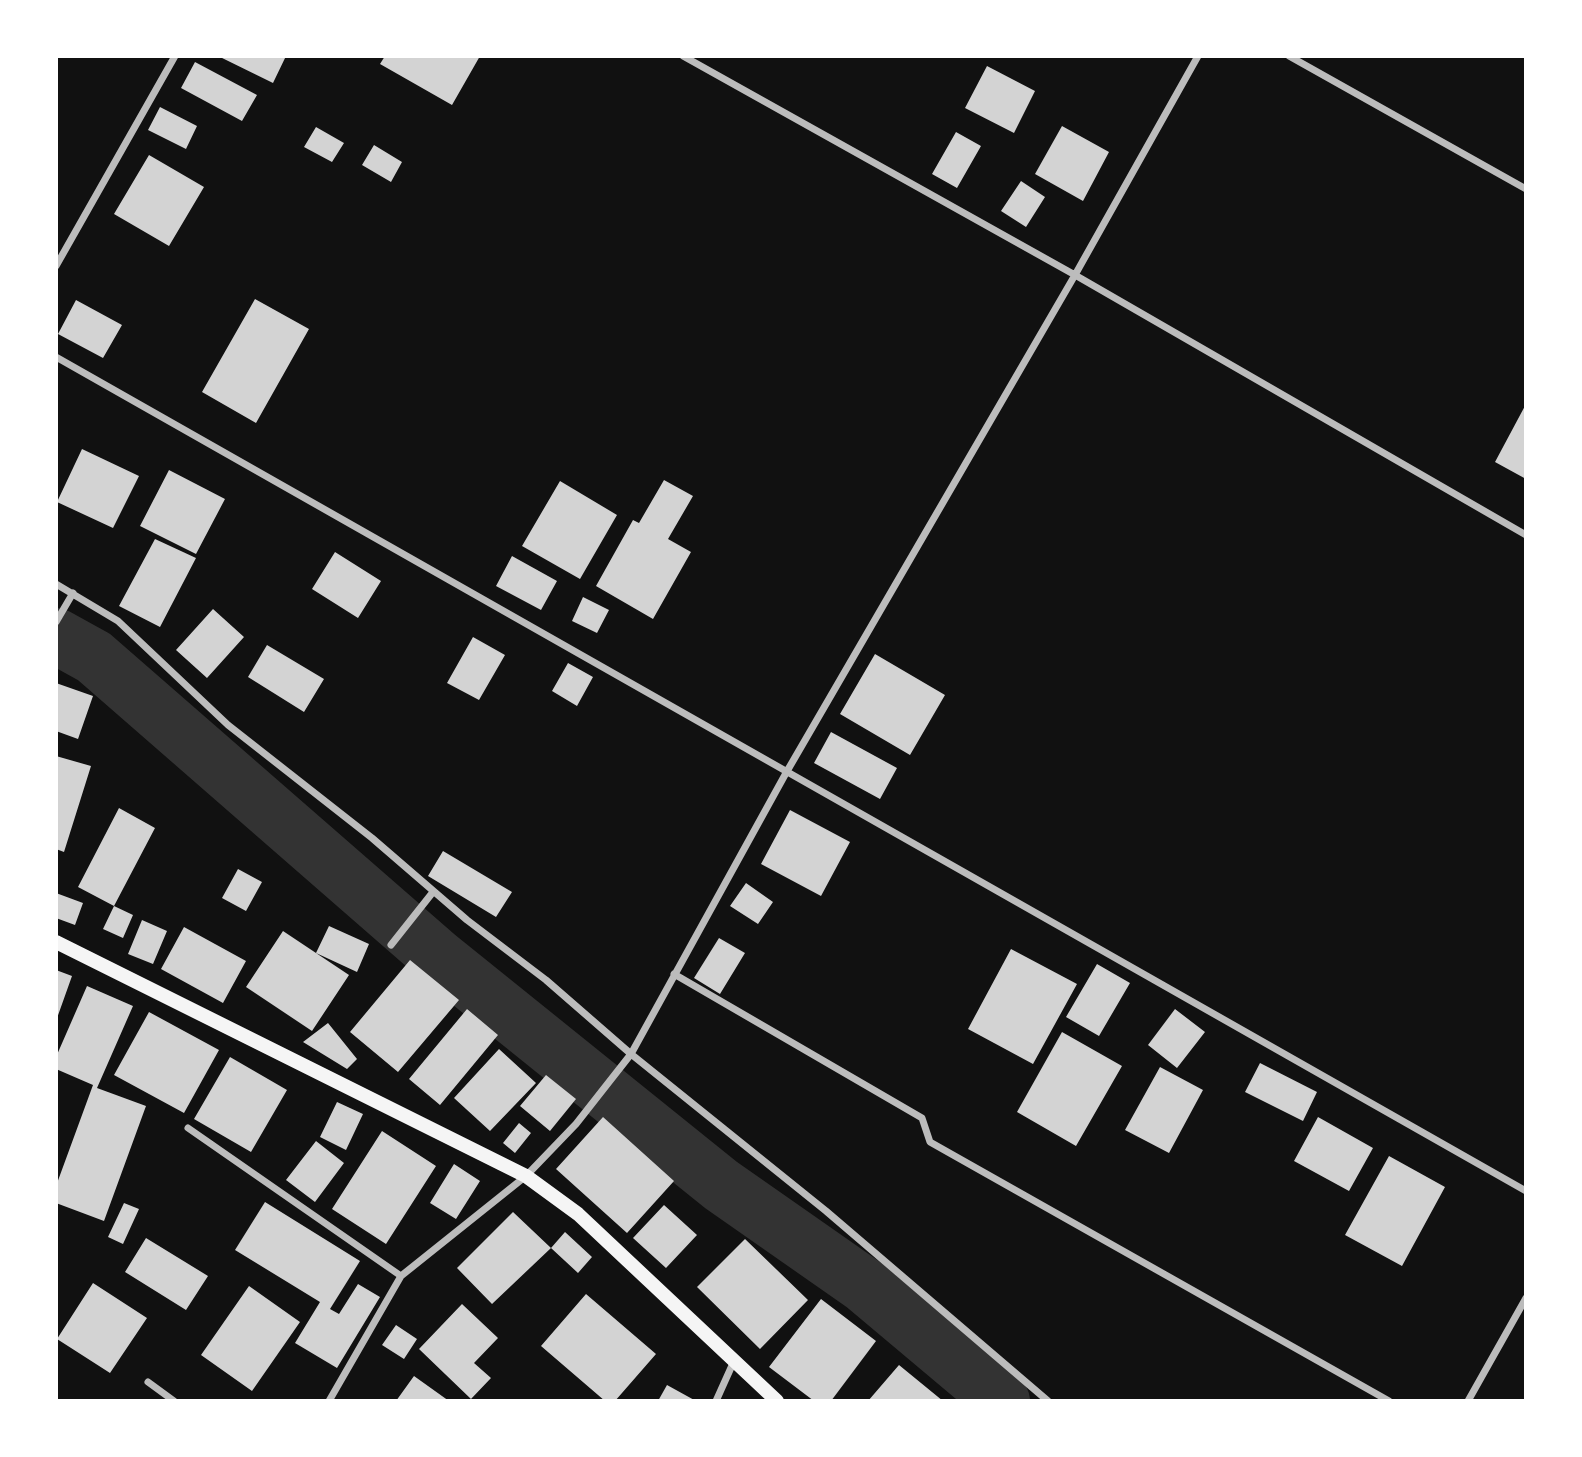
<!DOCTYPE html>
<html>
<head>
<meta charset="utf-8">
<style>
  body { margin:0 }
  #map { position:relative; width:1582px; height:1457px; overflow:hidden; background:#111; font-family:Commissioner,sans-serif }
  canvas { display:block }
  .frame { position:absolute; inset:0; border:58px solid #fff; pointer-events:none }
</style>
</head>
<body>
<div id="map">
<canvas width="1582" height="1457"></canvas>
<div class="frame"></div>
</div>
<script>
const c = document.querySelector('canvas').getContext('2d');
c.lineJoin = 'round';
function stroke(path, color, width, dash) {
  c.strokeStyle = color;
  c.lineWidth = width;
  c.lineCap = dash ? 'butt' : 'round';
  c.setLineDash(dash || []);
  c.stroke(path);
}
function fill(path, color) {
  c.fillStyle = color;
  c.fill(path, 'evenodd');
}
const river = new Path2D(`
  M56 636 94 657 438 957 721 1185 864 1285 1002 1401`);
const building = new Path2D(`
  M218 56H286L273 83Z
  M385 56H480L452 105 380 64Z
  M195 62 257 95 242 121 181 88Z
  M987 66 1035 91 1014 133 965 108Z
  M160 107 197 126 186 149 148 130Z
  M1062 126 1109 152 1083 201 1035 174Z
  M316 127 344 143 332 162 304 147Z
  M956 132 981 146 957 188 932 174Z
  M374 145 402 162 391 182 362 165Z
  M149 155 204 187 169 246 114 214Z
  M1021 181 1045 197 1026 227 1001 211Z
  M255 299 309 329 256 423 202 392Z
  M76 300 122 325 103 358 58 334Z
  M1526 404V479L1495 462Z
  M82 449 139 476 113 528 57 502Z
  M169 470 225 499 196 554 140 526Z
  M664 480 693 496 668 539 691 552 653 619 596 586 633 520 639 523Z
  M560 481 617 515 580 579 522 546Z
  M155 539 196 558 160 627 119 606Z
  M335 552 381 581 358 618 312 589Z
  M512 556 557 581 541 610 496 586Z
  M583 597 609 610 597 633 572 621Z
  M213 609 244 637 207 678 176 650Z
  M473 637 505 655 479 700 447 683Z
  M267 645 324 679 304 712 248 677Z
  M875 654 945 695 910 755 840 714Z
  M568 663 593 677 577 706 552 691Z
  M56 683 93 696 78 739 56 731Z
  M831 732 897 768 880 799 814 763Z
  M56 756 91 766 64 852 56 849Z
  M119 808 155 828 114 906 78 887Z
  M790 810 850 842 821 896 761 864Z
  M443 851 512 892 496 917 428 876Z
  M238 869 262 882 246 911 222 898Z
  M746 883 773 902 758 924 730 906Z
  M56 893 83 903 75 925 56 918Z
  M114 906 133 915 123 938 103 929Z
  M142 920 167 931 153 964 128 954Z
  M329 926 369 944 357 972 316 953 349 975 312 1031 246 987 283 931 316 953Z
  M184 927 246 961 223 1003 161 969Z
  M719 938 745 953 720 994 694 978Z
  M1011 949 1077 984 1033 1064 968 1029Z
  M410 960 459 1000 398 1072 350 1032Z
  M1097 964 1130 983 1099 1036 1066 1017Z
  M56 970 72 976 56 1021Z
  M87 986 133 1006 97 1088 146 1106 104 1221 56 1203V1186L93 1085 56 1069V1057Z
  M467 1009 498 1035 440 1105 409 1079Z
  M1175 1009 1205 1032 1177 1068 1148 1045Z
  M149 1012 219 1050 184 1113 114 1075Z
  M328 1023 357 1059 347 1069 303 1042Z
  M1062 1032 1122 1066 1076 1146 1017 1112Z
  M499 1049 536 1083 490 1131 454 1098Z
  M230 1057 287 1090 251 1152 194 1119Z
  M1260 1063 1317 1092 1303 1121 1245 1092Z
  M1160 1067 1203 1090 1169 1153 1125 1130Z
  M546 1075 576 1099 550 1131 520 1106Z
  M337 1102 363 1114 346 1150 320 1137Z
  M603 1117 674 1181 627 1233 556 1169Z
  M1318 1117 1373 1148 1349 1191 1294 1161Z
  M519 1123 531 1133 515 1153 503 1143Z
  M382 1131 436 1166 386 1244 332 1209Z
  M316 1141 344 1163 315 1202 286 1180Z
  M1389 1156 1445 1187 1402 1266 1345 1235Z
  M454 1164 480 1181 456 1219 430 1203Z
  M265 1202 360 1261 330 1309 339 1314 358 1284 380 1297 337 1368 295 1343 320 1302 235 1250Z
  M124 1203 139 1209 123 1244 108 1237Z
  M664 1205 697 1235 666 1268 633 1238Z
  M513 1212 551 1248 492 1304 457 1268Z
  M565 1232 592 1257 578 1273 551 1248Z
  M146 1238 208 1276 186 1310 125 1272Z
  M745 1239 808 1300 760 1349 697 1287Z
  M93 1283 147 1318 110 1373 57 1339Z
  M249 1286 300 1322 252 1391 201 1355Z
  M586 1294 656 1354 615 1401H605L541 1346Z
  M821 1299 876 1341 831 1401H814L769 1367Z
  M462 1304 498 1338 474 1363 491 1378 471 1399 419 1349Z
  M396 1325 417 1339 404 1359 382 1345Z
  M899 1365 943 1401H868Z
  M414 1376 449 1401H396Z
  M667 1385 696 1401H658Z`);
const minor = new Path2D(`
  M683 56 1075 275 1526 535
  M1289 56 1526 189
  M56 266 175 56
  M56 357 1526 1191
  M56 584 118 621 228 725 372 838 467 920 546 980 631 1054 826 1211 1048 1401
  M56 622 73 593
  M391 945 433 892
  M674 974 922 1118 930 1142 1389 1401
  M188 1128 401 1276 526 1176 576 1124 631 1054 786 773 1075 275 1198 56
  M148 1382 174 1401
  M329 1401 401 1276
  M716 1401 734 1361
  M1468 1401 1526 1298`);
const secondary = new Path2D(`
  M56 942 526 1176 578 1214 777 1401`);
stroke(river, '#333', 56);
fill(building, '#d3d3d3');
stroke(minor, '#bcbcbc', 7);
stroke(secondary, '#f5f5f5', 14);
</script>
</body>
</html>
